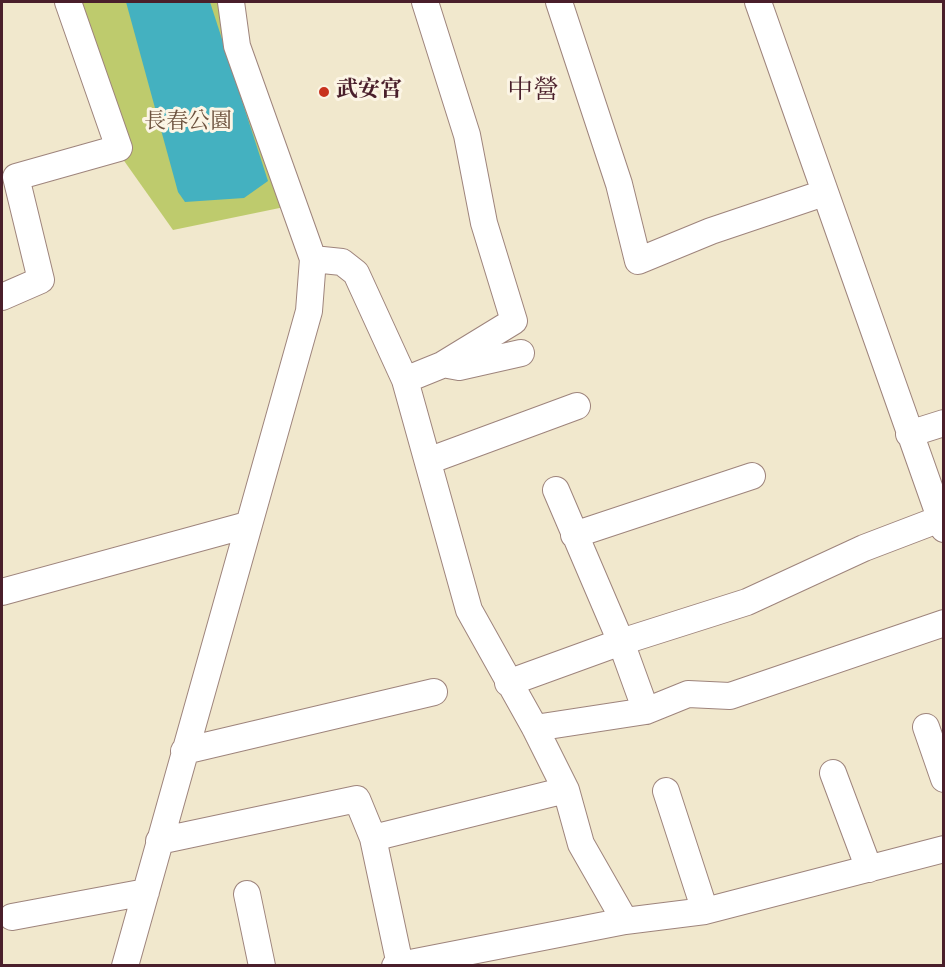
<!DOCTYPE html>
<html>
<head>
<meta charset="utf-8">
<style>
  body { margin:0 }
  #map { position:relative; width:945px; height:967px; overflow:hidden; background:#f1e8cd; font-family:Vollkorn,serif }
  canvas { display:block }
  .frame { position:absolute; inset:0; border:3px solid #4a1f2b; pointer-events:none }
</style>
</head>
<body>
<div id="map">
<canvas width="945" height="967"></canvas>
<div class="frame"></div>
</div>
<script>
const c = document.querySelector('canvas').getContext('2d');
c.lineJoin = 'round';
function fill(path, color) {
  c.fillStyle = color;
  c.fill(path, 'evenodd');
}
function stroke(path, color, width, dash) {
  c.strokeStyle = color;
  c.lineWidth = width;
  c.lineCap = dash ? 'butt' : 'round';
  c.setLineDash(dash || []);
  c.stroke(path);
}
function drawText(font, color, halo, rows, align = 'center') {
  c.font = font + ' Vollkorn,"Noto Serif TC",serif';
  c.lineWidth = 6;
  c.setLineDash([]);
  c.textBaseline = 'middle';
  c.strokeStyle = halo;
  c.fillStyle = color;
  for (const [text, x, y, turn = 0] of rows) {
    c.save();
    c.translate(x, y);
    c.rotate((+turn || 0) * Math.PI / 180);
    c.textAlign = isNaN(turn) ? turn : align;
    if (halo) c.strokeText(text, 0, 0);
    c.fillText(text, 0, 0);
    c.restore();
  }
}
const green = new Path2D(`
  M69 2H229L299 204 173 230 115 148Z`);
const water = new Path2D(`
  M126 2H210L268 181 244 198 185 202 178 192Z`);
const minor = new Path2D(`
  M559 2 619 184 638 261 711 231 824 193
  M758 2 944 529
  M313 259 342 262 356 273 405 380 469 610 535 728 566 790 581 844 625 921
  M2 297 41 280 16 177 119 148 68 2
  M448 365 459 367 521 353
  M405 380 442 365 514 321 484 223 467 135 425 2
  M909 434 944 423
  M428 461 577 406
  M556 490 621 642 646 711
  M574 535 752 476
  M2 592 247 525
  M508 683 621 642 747 602 864 548 940 519
  M926 727 944 779
  M535 728 646 711 688 694 730 696 944 623
  M184 751 434 692
  M833 773 869 869
  M666 791 705 911
  M373 838 400 965
  M159 841 357 799 373 838 566 790
  M247 894 262 966
  M12 917 146 892
  M125 966 309 311 313 259 237 46 231 2
  M395 966 625 921 705 911 944 849`);
const markers = [
  [324,92,6,"#c8321e"]
];
const poiNames = [
  ["武安宮",336,92]
];
const parkNames = [
  ["長春公園",188,124]
];
const quarterNames = [
  ["中營",533,93]
];
fill(green, '#becb6d');
fill(water, '#44b1c0');
stroke(minor, '#9e847c', 28);
stroke(minor, '#fff', 26);
for (const [x, y, r, color] of markers) {
  const dot = new Path2D();
  dot.arc(x, y, r, 0, 2 * Math.PI);
  c.fillStyle = color;
  c.fill(dot);
  stroke(dot, '#fcf5e5', 2);
}
drawText('bold 22px', '#4a1f2b', '#fcf5e5', poiNames, 'left');
drawText('22px', '#6d533f', '#fcf5e5', parkNames);
drawText('26px', '#4a1f2b', '#fcf5e5', quarterNames);
</script>
</body>
</html>
